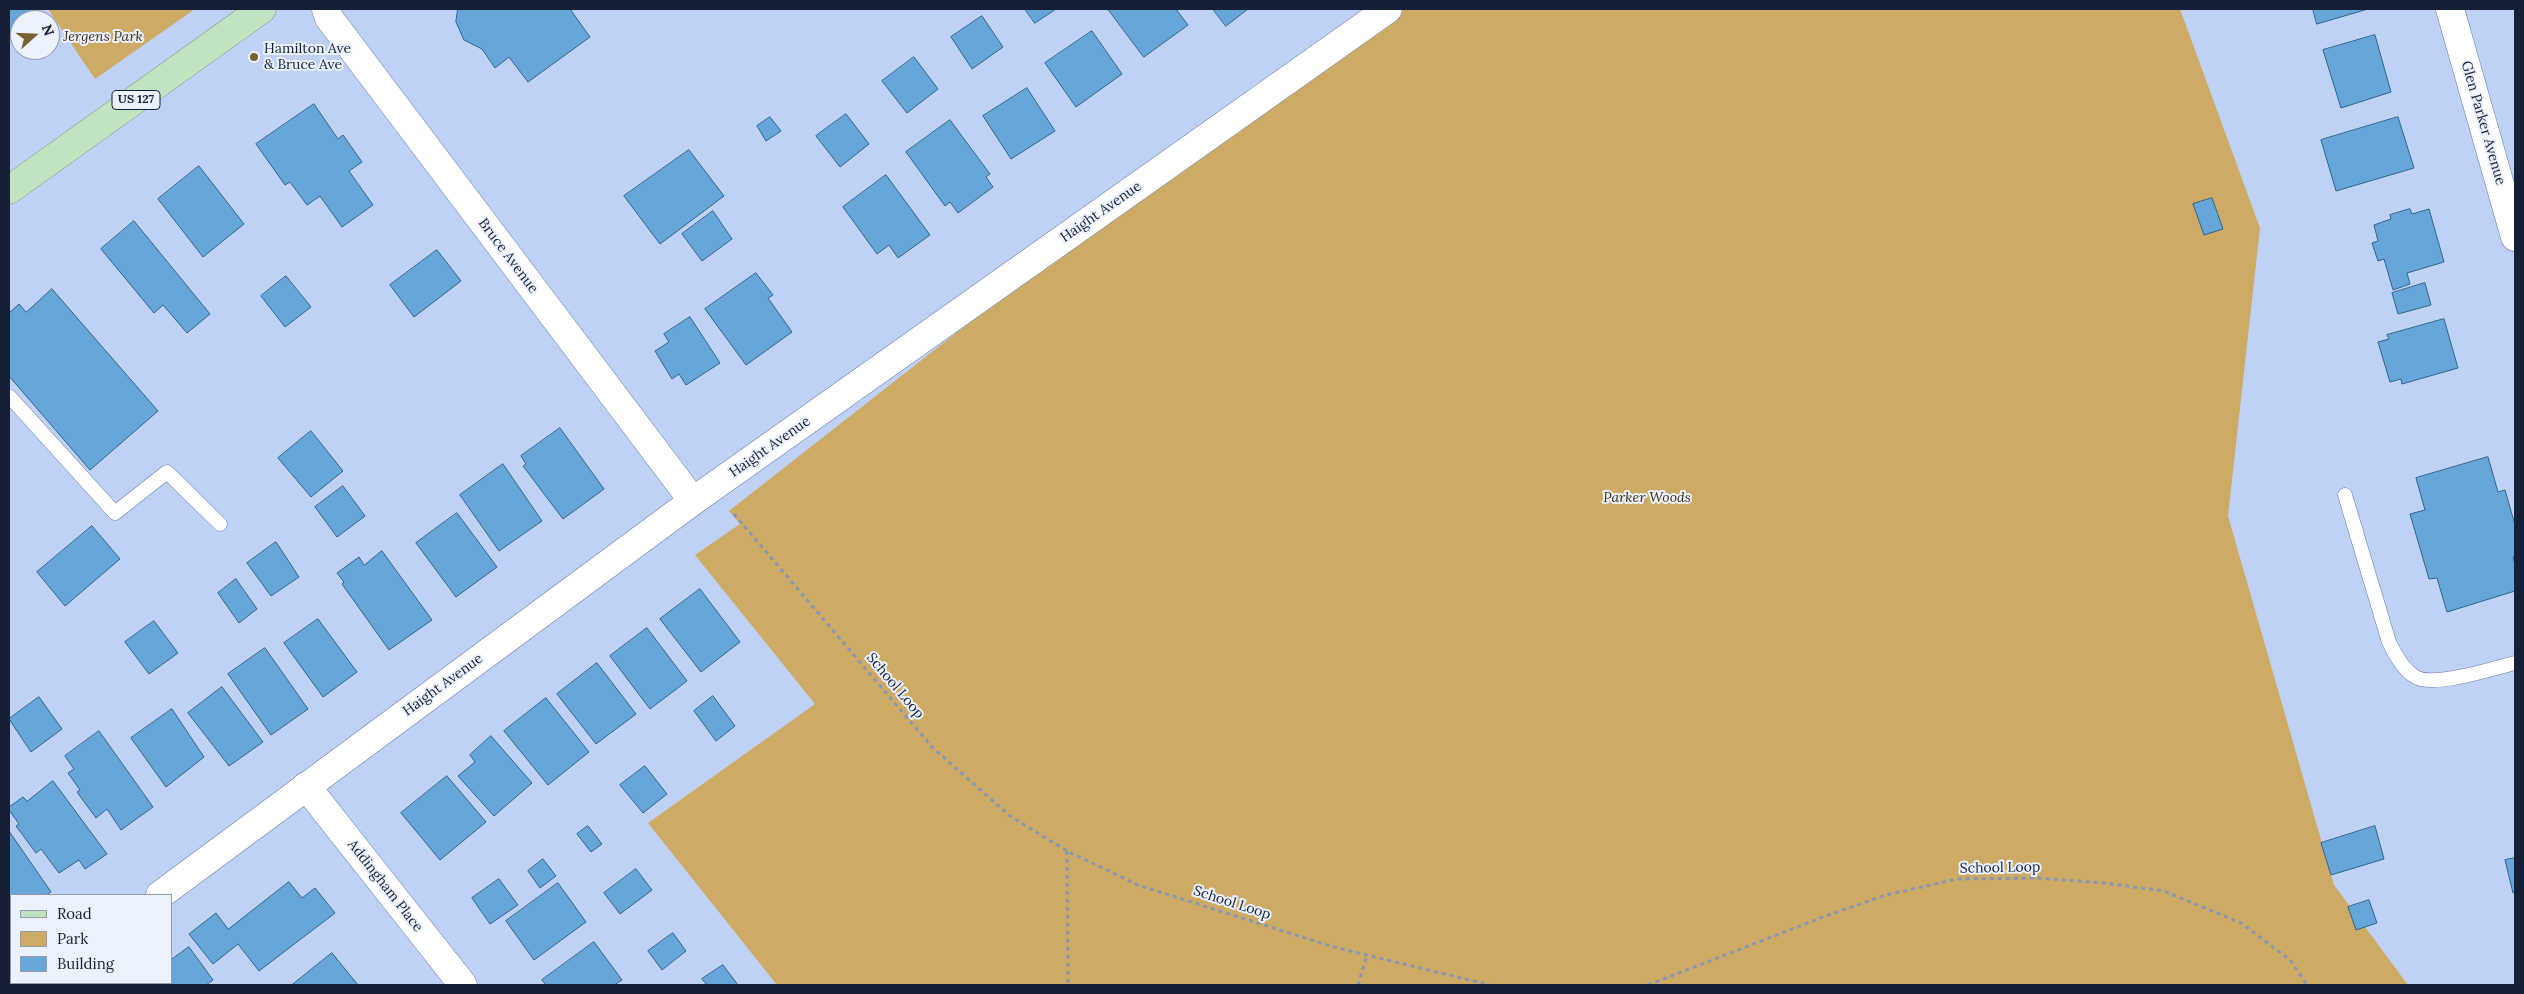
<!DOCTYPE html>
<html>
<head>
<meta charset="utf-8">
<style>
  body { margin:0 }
  #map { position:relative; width:2524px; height:994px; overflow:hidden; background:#bfd1f4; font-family:Lora,serif }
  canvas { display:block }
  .frame { position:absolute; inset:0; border:10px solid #151f35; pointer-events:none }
  .legend { position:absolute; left:10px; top:894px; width:162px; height:90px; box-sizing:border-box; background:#ebf1fd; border:1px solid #959dad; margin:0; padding:6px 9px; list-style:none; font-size:15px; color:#151f35 }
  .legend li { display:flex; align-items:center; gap:10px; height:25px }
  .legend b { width:25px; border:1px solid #959dad }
  .north { position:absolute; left:10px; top:10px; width:50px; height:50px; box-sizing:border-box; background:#ebf1fd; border:1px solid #959dad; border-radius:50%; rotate:70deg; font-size:14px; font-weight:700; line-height:20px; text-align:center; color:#151f35 }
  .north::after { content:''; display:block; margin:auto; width:18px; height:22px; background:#796232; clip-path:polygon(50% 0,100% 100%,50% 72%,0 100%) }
</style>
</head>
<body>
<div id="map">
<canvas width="2524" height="994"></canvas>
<div class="frame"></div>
<ul class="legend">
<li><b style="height:6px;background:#c2e3c1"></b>Road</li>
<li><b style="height:14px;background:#cdab65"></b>Park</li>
<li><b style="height:14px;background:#66a6d8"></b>Building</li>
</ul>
<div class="north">N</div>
</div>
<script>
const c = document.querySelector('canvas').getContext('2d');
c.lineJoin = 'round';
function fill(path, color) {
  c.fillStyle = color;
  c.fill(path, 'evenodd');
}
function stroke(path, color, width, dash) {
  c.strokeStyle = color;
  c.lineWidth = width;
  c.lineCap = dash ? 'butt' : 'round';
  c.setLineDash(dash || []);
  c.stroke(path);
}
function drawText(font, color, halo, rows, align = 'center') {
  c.font = font + ' Lora,serif';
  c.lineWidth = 4;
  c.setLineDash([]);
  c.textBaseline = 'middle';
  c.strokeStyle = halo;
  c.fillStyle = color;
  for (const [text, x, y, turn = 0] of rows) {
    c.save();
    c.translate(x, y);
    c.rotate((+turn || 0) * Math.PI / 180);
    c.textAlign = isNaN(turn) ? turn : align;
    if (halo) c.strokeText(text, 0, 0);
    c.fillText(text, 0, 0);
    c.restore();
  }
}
const green = new Path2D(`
  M48 9H195L95 79Z
  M1377 9H2180L2260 228 2228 516 2334 885 2408 985H777L648 823 815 704 695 555 740 524 729 511 1201 141Z`);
const building = new Path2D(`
  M9 9H32L35 14 26 20H20V24L9 32Z
  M458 9H570L590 37 528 82 509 57 495 68 482 49 464 40 456 22Z
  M1025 9H1056L1035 23Z
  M1108 9H1176L1188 25 1144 57Z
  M1213 9H1248L1226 26Z
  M2313 9H2368L2317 24Z
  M982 16 1003 47 972 69 951 37Z
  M1092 31 1122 74 1076 107 1045 63Z
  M2375 35 2391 92 2341 108 2323 50Z
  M914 57 938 89 907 113 882 81Z
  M1027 88 1055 131 1011 159 983 116Z
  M314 104 338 139 343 135 362 162 349 171 373 205 342 227 320 196 307 205 290 182 285 185 256 144Z
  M846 114 869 144 840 167 816 136Z
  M770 117 781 131 766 141 757 126Z
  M2398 117 2414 168 2336 191 2321 140Z
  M950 120 990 174 986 177 993 187 958 213 950 202 945 206 906 152Z
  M689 150 724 196 660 244 624 196Z
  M199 166 244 224 203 257 158 199Z
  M886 175 930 235 898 258 889 245 877 254 843 207Z
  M2212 198 2223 229 2204 235 2193 204Z
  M2410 209 2412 214 2429 209 2444 262 2407 273 2410 284 2393 290 2384 259 2378 261 2372 243 2378 241 2374 225 2391 219 2390 215Z
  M713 211 732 239 702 261 682 234Z
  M134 221 210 314 187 333 163 305 154 313 101 249Z
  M437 250 461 281 414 317 390 285Z
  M756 273 773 295 768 298 792 332 746 365 705 309Z
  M286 276 311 307 285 327 261 296Z
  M2425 283 2431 305 2398 314 2392 293Z
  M52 289 158 411 90 470 9 376V313L19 304 26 312Z
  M690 317 720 363 686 385 679 374 672 379 655 351 669 342 664 334Z
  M2444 319 2458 368 2402 384 2401 379 2390 382 2378 342 2389 339 2387 335Z
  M560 428 604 489 563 519 523 466 526 464 521 456Z
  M311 431 343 471 311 497 278 458Z
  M2488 457 2498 492 2505 490 2515 525V556L2513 557 2515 565V591L2447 612 2437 578 2429 579 2410 514 2425 510 2416 478Z
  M503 464 542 521 499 551 460 495Z
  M343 486 365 516 337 537 315 507Z
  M457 513 497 567 456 597 416 543Z
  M92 526 120 559 65 606 37 572Z
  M276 542 299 577 271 596 247 563Z
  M382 551 432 620 389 650 342 584 344 582 337 573 359 557 364 565Z
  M236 579 257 609 239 623 218 593Z
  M700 589 740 642 701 672 660 619Z
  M318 619 357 672 323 697 284 643Z
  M154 621 178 653 149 674 125 642Z
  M647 628 687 681 650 709 610 656Z
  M265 648 308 709 271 735 228 674Z
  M597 663 636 714 596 744 557 694Z
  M222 687 263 742 229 766 188 713Z
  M713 696 735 726 716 741 694 711Z
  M39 697 62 729 31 752 9 719Z
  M546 698 589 752 548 785 504 731Z
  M172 709 204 757 166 787 131 738Z
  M99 731 153 807 121 830 107 809 96 818 77 792 80 790 68 773 74 769 65 756Z
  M491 736 532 783 494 816 458 776 475 762 470 755Z
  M645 766 667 794 643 813 620 785Z
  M447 776 486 822 440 860 401 813Z
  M53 781 107 854 85 869 79 860 59 873 41 849 36 853 16 826 19 824 9 810V807L23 797 27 801Z
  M588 826 602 844 591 852 577 834Z
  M2375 826 2384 859 2331 875 2321 843Z
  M9 831 51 892 46 895H11V907L9 908Z
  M2515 858V892L2513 893 2505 860Z
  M543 859 556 876 540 888 528 871Z
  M636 869 652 890 620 914 604 893Z
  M499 879 518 905 490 924 472 898Z
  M289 882 302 898 315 888 335 913 259 971 238 944 213 964 189 934 216 913 228 929Z
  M558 883 586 922 534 960 506 921Z
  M2369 900 2377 923 2356 930 2348 907Z
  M673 933 686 951 662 970 648 951Z
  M594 942 622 980 614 985H546L542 980Z
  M189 947 213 980 206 985H169L167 983H171V960Z
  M332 953 358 985H292Z
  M723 965 738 985H707L702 979Z`);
const path = new Path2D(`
  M734 514 933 748 1010 816 1067 851 1138 885 1330 946 1490 985
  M1067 851 1068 985
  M1358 985 1367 955
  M1648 985 1823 917 1886 895 1957 879 2037 878 2104 883 2164 891 2241 923 2290 960 2307 985`);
const service = new Path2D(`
  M9 396 115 513 167 472 220 524
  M2345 495 2389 642C2395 654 2402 668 2414 676 2431 689 2494 668 2515 663`);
const minor = new Path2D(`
  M326 9 329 18 693 501
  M2450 9 2515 237
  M306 786 463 985
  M160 895 693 501 1388 9
  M40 985 43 983`);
const primary = new Path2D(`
  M9 190 262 9`);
const markers = [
  [254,57,5,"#796232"]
];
const shields = [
  [136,100,48]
];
const shieldNames = [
  ["US 127",136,100]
];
const parkNames = [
  ["Jergens Park",103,37],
  ["Parker Woods",1647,498]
];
const poiNames = [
  ["Hamilton Ave",264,49],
  ["& Bruce Ave",264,65]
];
const streetNames = [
  ["Glen Parker Avenue",2483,123,74],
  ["Haight Avenue",1101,212,-35],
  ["Bruce Avenue",508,256,53],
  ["Haight Avenue",770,447,-35],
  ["Haight Avenue",443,685,-36],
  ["School Loop",895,686,50],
  ["School Loop",2000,868,-1],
  ["Addingham Place",385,886,52],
  ["School Loop",1232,903,18]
];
fill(green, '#cdab65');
fill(building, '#66a6d8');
stroke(building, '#2e658e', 1);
stroke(service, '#627db2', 15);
stroke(minor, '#627db2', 29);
stroke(primary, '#6b9375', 29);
stroke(path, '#8796b5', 3, [4, 4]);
stroke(service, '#fff', 14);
stroke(minor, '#fff', 28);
stroke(primary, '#c2e3c1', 28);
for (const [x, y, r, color] of markers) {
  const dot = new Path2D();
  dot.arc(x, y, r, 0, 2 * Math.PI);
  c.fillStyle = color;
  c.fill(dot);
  stroke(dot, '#ebf1fd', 2);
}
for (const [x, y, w] of shields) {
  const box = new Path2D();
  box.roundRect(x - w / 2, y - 9.5, w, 19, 4);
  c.fillStyle = '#ebf1fd';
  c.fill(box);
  stroke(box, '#151f35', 1);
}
drawText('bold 12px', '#151f35', null, shieldNames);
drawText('italic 14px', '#3e2f0e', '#ebf1fd', parkNames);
drawText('14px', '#151f35', '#ebf1fd', poiNames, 'left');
drawText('14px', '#151f35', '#ebf1fd', streetNames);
</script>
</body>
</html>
